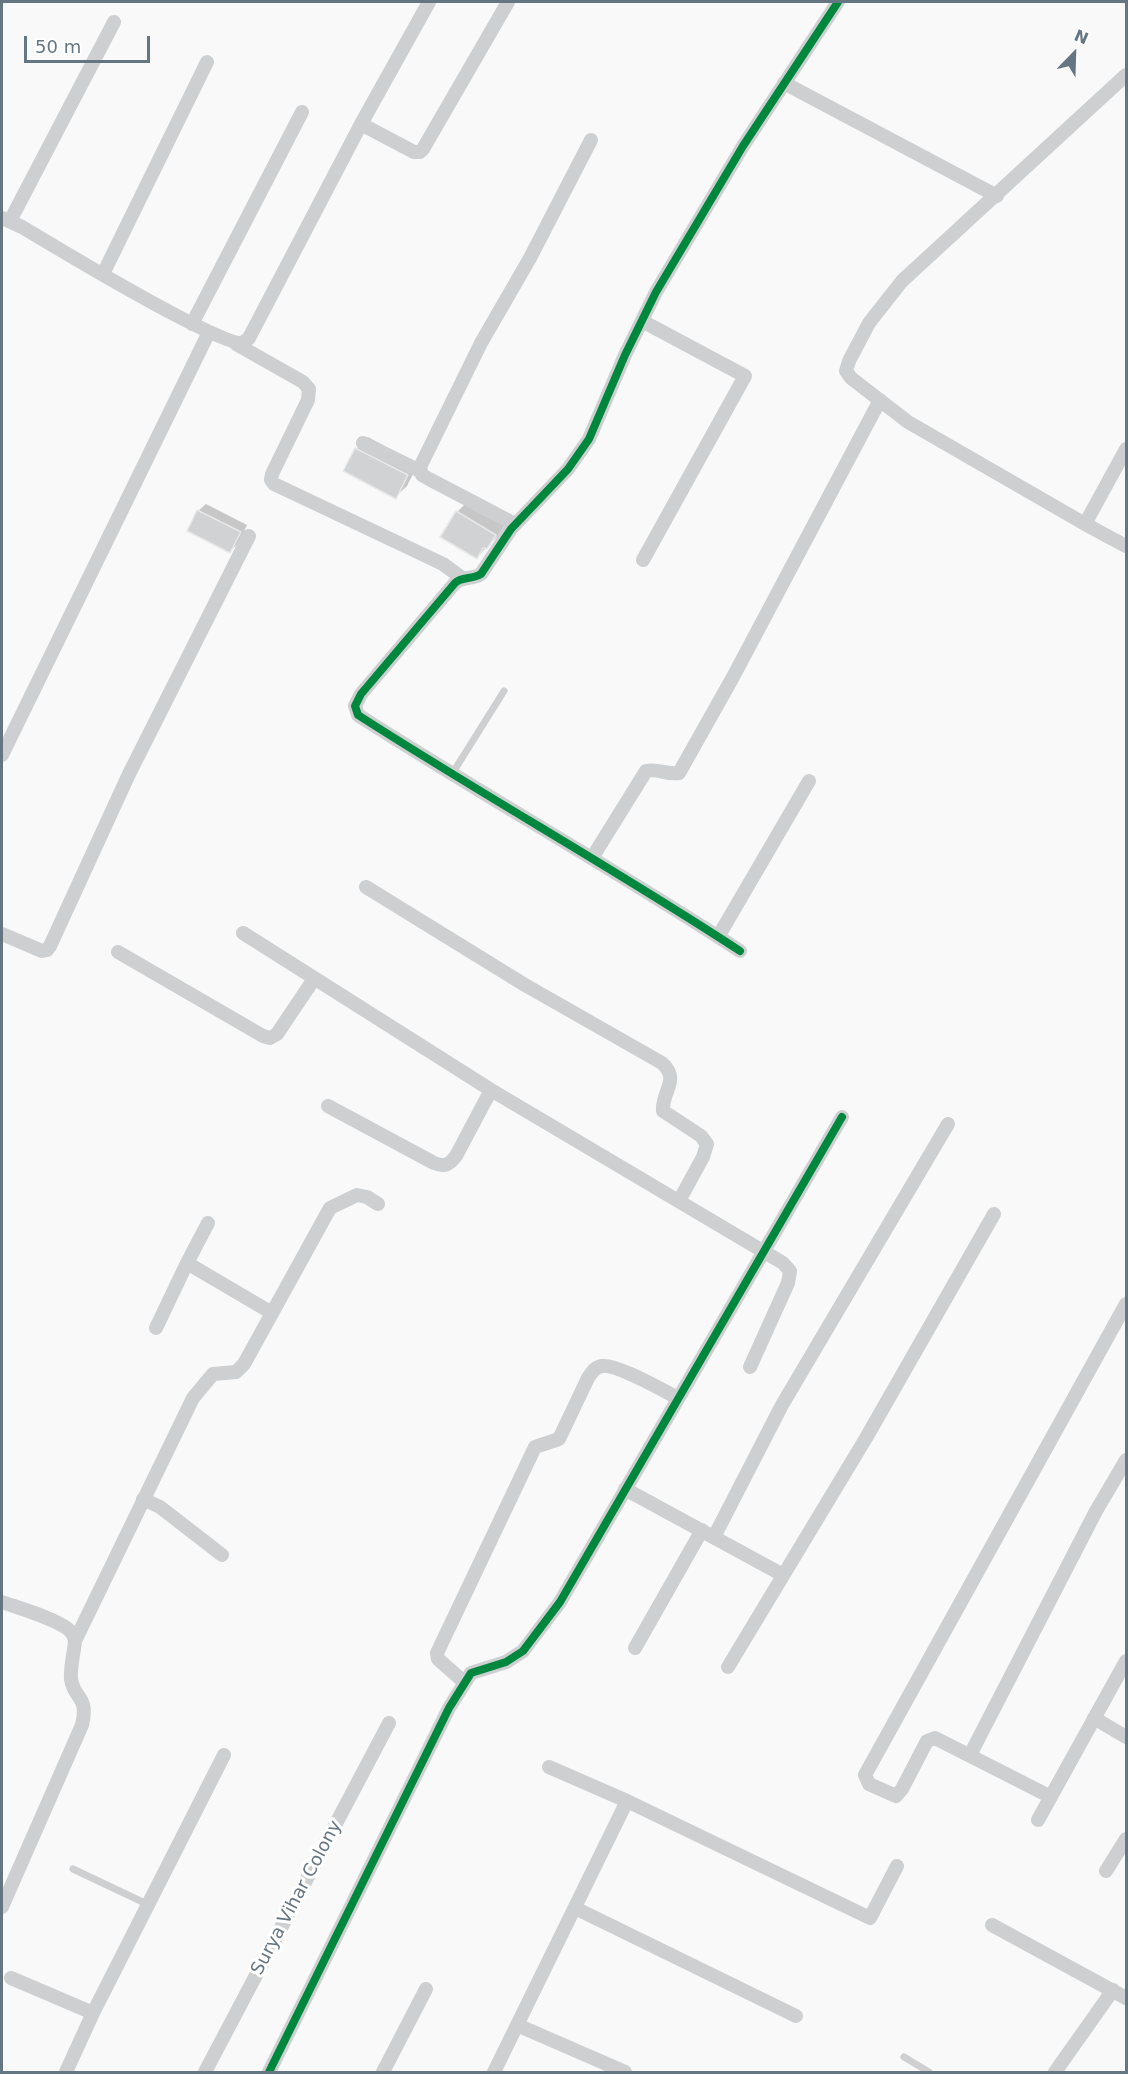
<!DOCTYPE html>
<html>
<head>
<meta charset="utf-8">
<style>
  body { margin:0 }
  #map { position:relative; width:1128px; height:2074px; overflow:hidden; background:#f9f9f9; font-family:"DejaVu Sans",sans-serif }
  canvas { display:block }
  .frame { position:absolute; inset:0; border:3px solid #657683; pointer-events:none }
  .north { position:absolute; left:1044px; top:24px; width:60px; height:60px; -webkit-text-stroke:4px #fff; paint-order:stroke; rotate:23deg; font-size:16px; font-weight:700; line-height:24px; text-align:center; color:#657683 }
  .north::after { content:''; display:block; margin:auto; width:21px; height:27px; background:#657683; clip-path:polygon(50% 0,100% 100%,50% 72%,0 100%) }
  .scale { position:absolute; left:24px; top:36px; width:126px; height:27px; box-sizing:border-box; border:3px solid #657683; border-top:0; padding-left:8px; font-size:18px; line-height:21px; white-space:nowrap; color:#657683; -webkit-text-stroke:4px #fff; paint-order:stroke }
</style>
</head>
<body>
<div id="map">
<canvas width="1128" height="2074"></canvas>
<div class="frame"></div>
<div class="north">N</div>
<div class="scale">50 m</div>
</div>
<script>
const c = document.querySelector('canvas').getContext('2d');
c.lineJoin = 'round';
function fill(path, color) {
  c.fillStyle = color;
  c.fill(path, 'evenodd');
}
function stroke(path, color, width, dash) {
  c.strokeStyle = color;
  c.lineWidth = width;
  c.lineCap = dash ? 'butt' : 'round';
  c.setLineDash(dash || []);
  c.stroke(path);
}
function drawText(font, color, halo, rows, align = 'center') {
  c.font = font + ' "DejaVu Sans",sans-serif';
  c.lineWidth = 6;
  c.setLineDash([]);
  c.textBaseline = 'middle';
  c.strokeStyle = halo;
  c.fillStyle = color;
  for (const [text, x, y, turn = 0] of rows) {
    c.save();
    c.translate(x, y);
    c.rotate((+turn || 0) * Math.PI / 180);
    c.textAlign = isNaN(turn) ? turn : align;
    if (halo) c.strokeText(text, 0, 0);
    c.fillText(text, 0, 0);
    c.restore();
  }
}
const shadow = new Path2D(`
  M368 437 418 464 407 486 395 497 345 471 357 449Z
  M468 501 506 523 498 536 477 557 457 512Z
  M206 504 247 525 238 544 230 551 198 511Z`);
const building = new Path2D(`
  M355 448 408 475 396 499 343 471Z
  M197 510 241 532 230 553 187 531Z
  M456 511 496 535 487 549 483 548 477 559 440 537Z`);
const service = new Path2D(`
  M452 774 504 691
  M73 1869 149 1905
  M904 2057 929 2072`);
const minor = new Path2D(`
  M1126 75 902 281 869 323 849 361 846 371 851 378 908 422 1085 524 1126 546
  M784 83 997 196
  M361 124 414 152H420L423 149 508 2
  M2 218 22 227C52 245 222 348 243 343L249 338 361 124 429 2
  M10 221 114 22
  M103 274 207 62
  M642 321 745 376 643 560
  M192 324 302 112
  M236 344 303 382 309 389 308 400 272 474 271 480 274 484 443 564 462 578
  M363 443 420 471
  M515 524 429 479 422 475 420 467 481 343 530 258 591 140
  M1085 524 1126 449
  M2 755 209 332
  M592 858 646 771C658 768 667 775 679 773L733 677 880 400
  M366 887 525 985 662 1063C681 1080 661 1092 663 1111L701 1136 707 1144 703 1157 679 1201
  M243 933 491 1090 783 1263 790 1271 788 1283 750 1367
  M2 934 42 951 47 950 50 946 129 774 249 536
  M718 937 809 781
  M740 951C615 869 484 796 358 715L355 706 361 694 455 583C462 576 472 580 481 574L511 529 568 469 589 439 625 355 656 292 743 146 838 2
  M118 952 263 1036 270 1038 277 1034 314 979
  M328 1106 434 1163C445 1167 449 1165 456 1156L491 1090
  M187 1263 208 1223
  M156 1328 187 1263 272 1313
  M625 1489 783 1575
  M143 1499 160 1507 222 1555
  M714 1537 782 1405 948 1124
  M2 1602C19 1608 54 1618 68 1629 72 1632 74 1636 75 1641 74 1653 70 1667 71 1679 74 1700 89 1695 82 1725L2 1907
  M75 1641 193 1398 213 1374 236 1372 244 1364 330 1208 357 1195 367 1197 378 1204
  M635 1648 702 1530
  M728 1667 866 1438 994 1214
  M464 1682 438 1659 437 1653 535 1447 559 1439 588 1378C592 1372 595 1367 602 1366 617 1364 662 1390 678 1398
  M1094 1718 1126 1737
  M970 1755 1096 1511 1126 1460
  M549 1767 627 1801 870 1918 897 1866
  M1051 1797 935 1738 927 1741 902 1789 896 1796 869 1784 865 1775 1126 1304
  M1038 1820 1126 1661
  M1106 1871 1126 1839
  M575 1908 796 2016
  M992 1925 1126 1998
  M11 1978 93 2013
  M517 2025 625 2072
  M66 2072 93 2013 224 1755
  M205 2072 389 1723
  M269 2072 449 1708 471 1673 506 1662 523 1651 560 1602 842 1117
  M383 2072 426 1989
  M494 2072 627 1801
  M1055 2072 1113 1990`);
const cycleway = new Path2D(`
  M740 951C615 869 484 796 358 715L355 706 361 694 455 583C462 576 472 580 481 574L511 529 568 469 589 439 625 355 656 292 743 146 838 2
  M269 2072 449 1708 471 1673 506 1662 523 1651 560 1602 842 1117`);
const streetNames = [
  ["Surya Vihar Colony",297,1898,-62]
];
fill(shadow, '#0003');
fill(building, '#d0d2d3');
stroke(building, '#e8e8e8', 1.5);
stroke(service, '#cecfd0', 7);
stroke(minor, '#cecfd0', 14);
stroke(cycleway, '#00873e', 8);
drawText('18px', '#657683', '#fff', streetNames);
</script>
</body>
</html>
